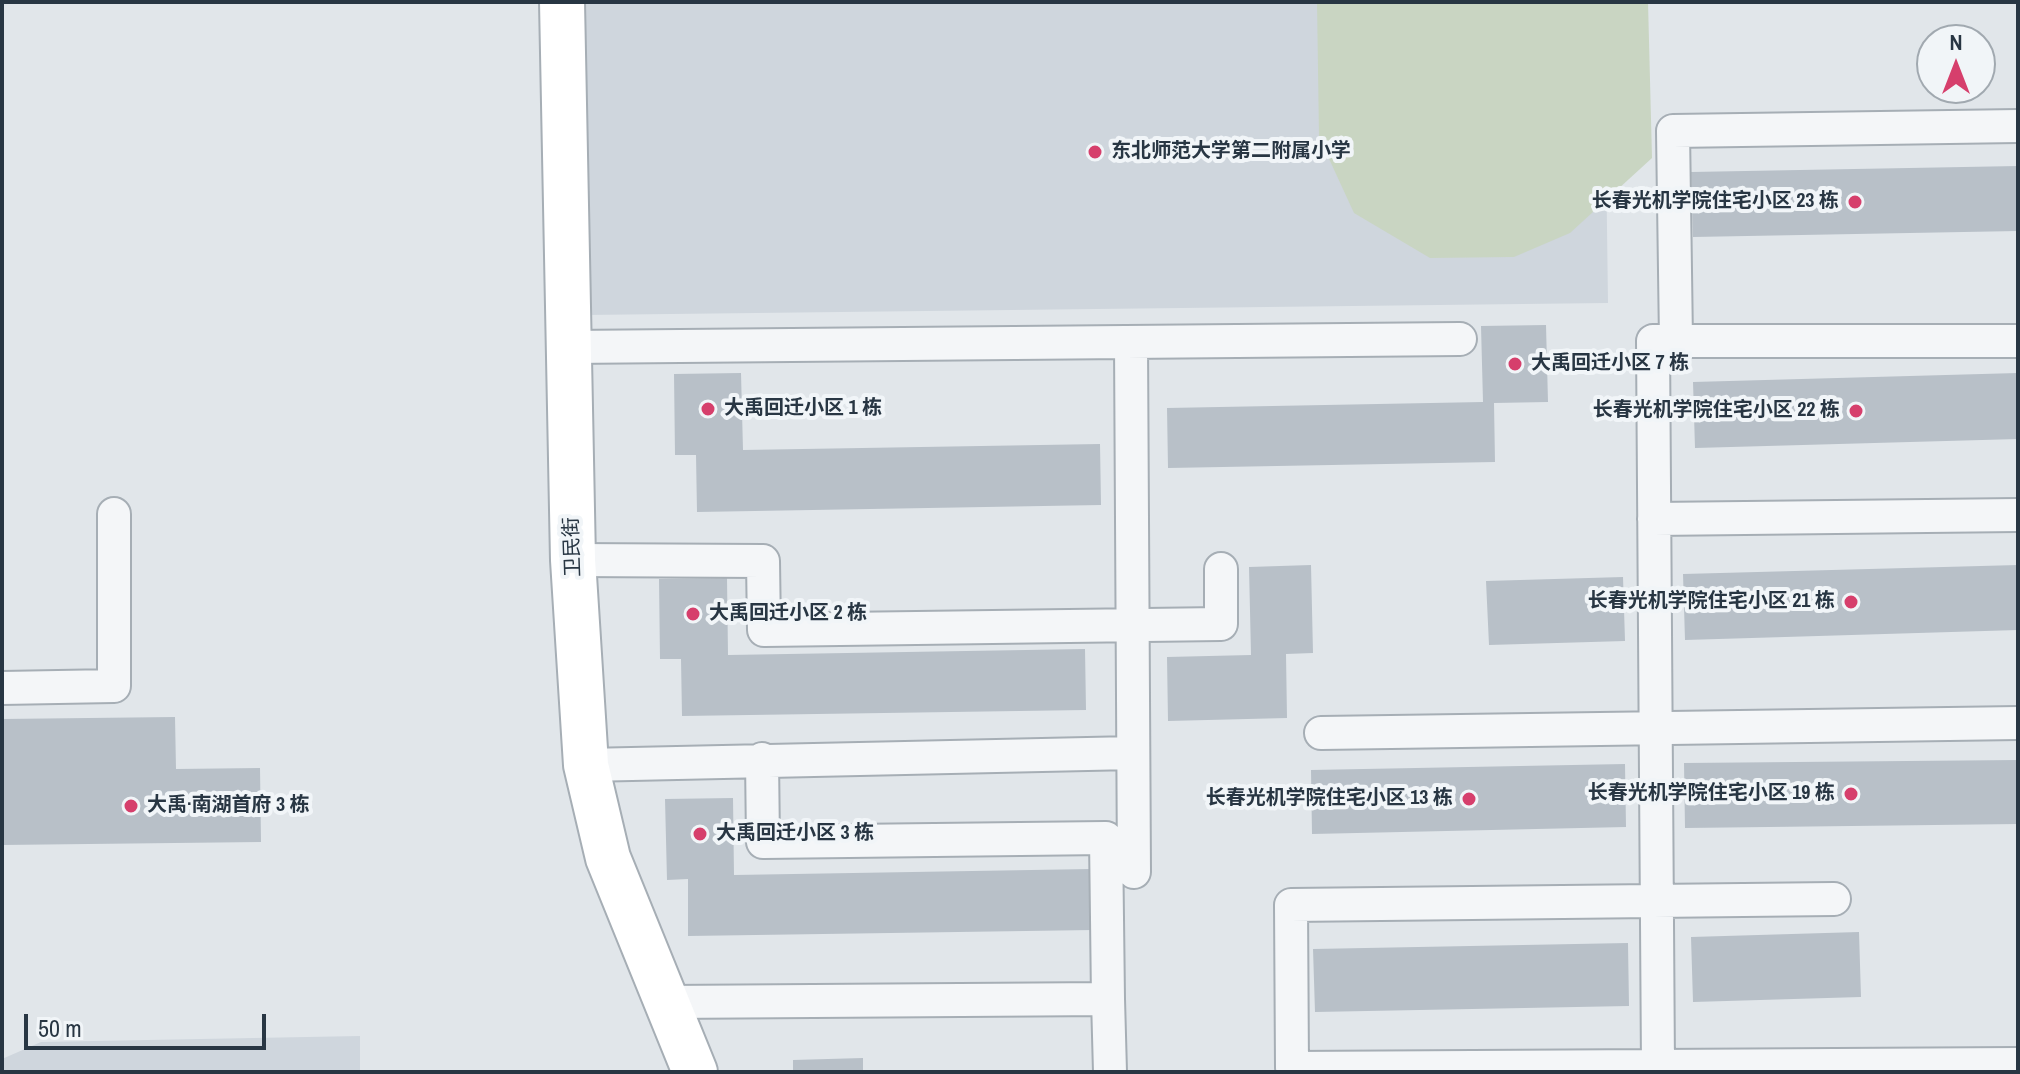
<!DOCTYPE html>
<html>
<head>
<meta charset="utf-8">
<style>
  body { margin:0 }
  #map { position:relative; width:2020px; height:1074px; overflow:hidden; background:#e1e6ea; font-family:"Archivo Narrow",sans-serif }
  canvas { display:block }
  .frame { position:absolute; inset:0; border:4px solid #283643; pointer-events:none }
  .north { position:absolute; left:1916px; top:24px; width:80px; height:80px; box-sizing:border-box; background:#f1f5f8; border:2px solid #a1a9b0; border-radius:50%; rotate:0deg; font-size:22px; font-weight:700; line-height:32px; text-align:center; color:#283643 }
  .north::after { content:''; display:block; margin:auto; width:28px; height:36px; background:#d63f6c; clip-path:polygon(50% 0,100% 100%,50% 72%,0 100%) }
  .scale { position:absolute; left:24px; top:1014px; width:242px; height:36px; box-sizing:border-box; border:4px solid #283643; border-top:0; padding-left:10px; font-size:24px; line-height:28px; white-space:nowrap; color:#283643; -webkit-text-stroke:6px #f1f5f8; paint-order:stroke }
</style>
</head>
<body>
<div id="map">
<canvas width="2020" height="1074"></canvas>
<div class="frame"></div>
<div class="north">N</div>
<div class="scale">50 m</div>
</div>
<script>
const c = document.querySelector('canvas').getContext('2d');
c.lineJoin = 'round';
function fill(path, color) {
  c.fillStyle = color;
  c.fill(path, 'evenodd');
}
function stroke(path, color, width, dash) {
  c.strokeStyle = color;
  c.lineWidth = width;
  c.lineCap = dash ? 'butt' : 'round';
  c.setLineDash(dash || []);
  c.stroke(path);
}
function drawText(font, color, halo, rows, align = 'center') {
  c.font = font + ' "Archivo Narrow","Noto Sans SC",sans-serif';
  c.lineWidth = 8;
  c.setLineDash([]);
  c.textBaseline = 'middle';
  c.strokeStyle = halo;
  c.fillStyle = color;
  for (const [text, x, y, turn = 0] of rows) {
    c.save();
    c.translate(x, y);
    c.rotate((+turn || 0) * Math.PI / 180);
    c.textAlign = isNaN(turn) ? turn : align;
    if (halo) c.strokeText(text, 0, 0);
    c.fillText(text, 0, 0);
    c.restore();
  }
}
const built = new Path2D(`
  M581 2H1604L1608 303 585 315Z
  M360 1036V1072H2V1059L41 1042Z`);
const green = new Path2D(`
  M1317 2H1648L1652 158 1570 233 1514 257 1430 258 1354 213 1319 137Z`);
const building = new Path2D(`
  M2018 166V231L1693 237 1691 172Z
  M1546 325 1548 402 1494 403 1495 462 1168 468 1167 408 1483 402 1481 326Z
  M741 373 743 450 1100 444 1101 505 697 512 696 455H675L674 374Z
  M2018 373V439L1695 448 1693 382Z
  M1311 565 1313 653 1286 654 1287 718 1168 721 1167 657 1251 655 1249 567Z
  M2018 565V630L1685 640 1683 574Z
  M1623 577 1625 641 1489 645 1486 581Z
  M727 578 728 655 1085 649 1086 710 682 716 681 659H660L659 579Z
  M175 717 176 769 260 768 261 842 2 845V719Z
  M2018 760V824L1685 828 1684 763Z
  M1625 764 1626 827 1312 834 1311 770Z
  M733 798 734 875 1091 869 1093 930 688 936V879L667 880 665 799Z
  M1859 932 1861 997 1693 1002 1691 937Z
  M1628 943 1629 1006 1315 1012 1313 949Z
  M863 1058V1072H793V1060Z`);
const street = new Path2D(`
  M1676 341 1673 131 2018 126
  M1131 343 1134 872
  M569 347 1460 339
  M1654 519 2018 515
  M573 560 763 561 764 630 1221 624V569
  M2 688 114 686V514
  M1321 733 2018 723
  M586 765 1133 753
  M1834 899 1291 905 1292 1068 2018 1064
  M1108 999 1110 1072
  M666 1002 1108 999 1106 838 763 842 762 759
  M1658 1066 1653 341H2018`);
const secondary = new Path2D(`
  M562 2 573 560 586 765 608 858 695 1072`);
const markers = [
  [1095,152,8,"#d63f6c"],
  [1855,202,8,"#d63f6c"],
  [1515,364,8,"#d63f6c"],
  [708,409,8,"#d63f6c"],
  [1856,411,8,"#d63f6c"],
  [1851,602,8,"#d63f6c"],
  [693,614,8,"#d63f6c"],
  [1851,794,8,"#d63f6c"],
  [1469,799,8,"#d63f6c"],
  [131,806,8,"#d63f6c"],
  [700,834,8,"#d63f6c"]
];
const poiNames = [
  ["东北师范大学第二附属小学",1111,152],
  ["长春光机学院住宅小区 23 栋",1839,202,"right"],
  ["大禹回迁小区 7 栋",1531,364],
  ["大禹回迁小区 1 栋",724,409],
  ["长春光机学院住宅小区 22 栋",1840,411,"right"],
  ["长春光机学院住宅小区 21 栋",1835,602,"right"],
  ["大禹回迁小区 2 栋",709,614],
  ["长春光机学院住宅小区 19 栋",1835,794,"right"],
  ["长春光机学院住宅小区 13 栋",1453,799,"right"],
  ["大禹·南湖首府 3 栋",147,806],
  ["大禹回迁小区 3 栋",716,834]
];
const streetNames = [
  ["卫民街",573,547,-92]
];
fill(built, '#cfd6dd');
fill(green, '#c9d5c2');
fill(building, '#b8c0c8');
stroke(street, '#a6aeb5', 36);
stroke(secondary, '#a6aeb5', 48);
stroke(street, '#f4f6f8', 32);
stroke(secondary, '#fff', 44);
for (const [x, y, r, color] of markers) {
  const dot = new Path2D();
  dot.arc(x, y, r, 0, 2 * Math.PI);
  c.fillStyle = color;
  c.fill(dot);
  stroke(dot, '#f1f5f8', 3);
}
drawText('bold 20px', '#283643', '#f1f5f8', poiNames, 'left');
drawText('20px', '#283643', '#f1f5f8', streetNames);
</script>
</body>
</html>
